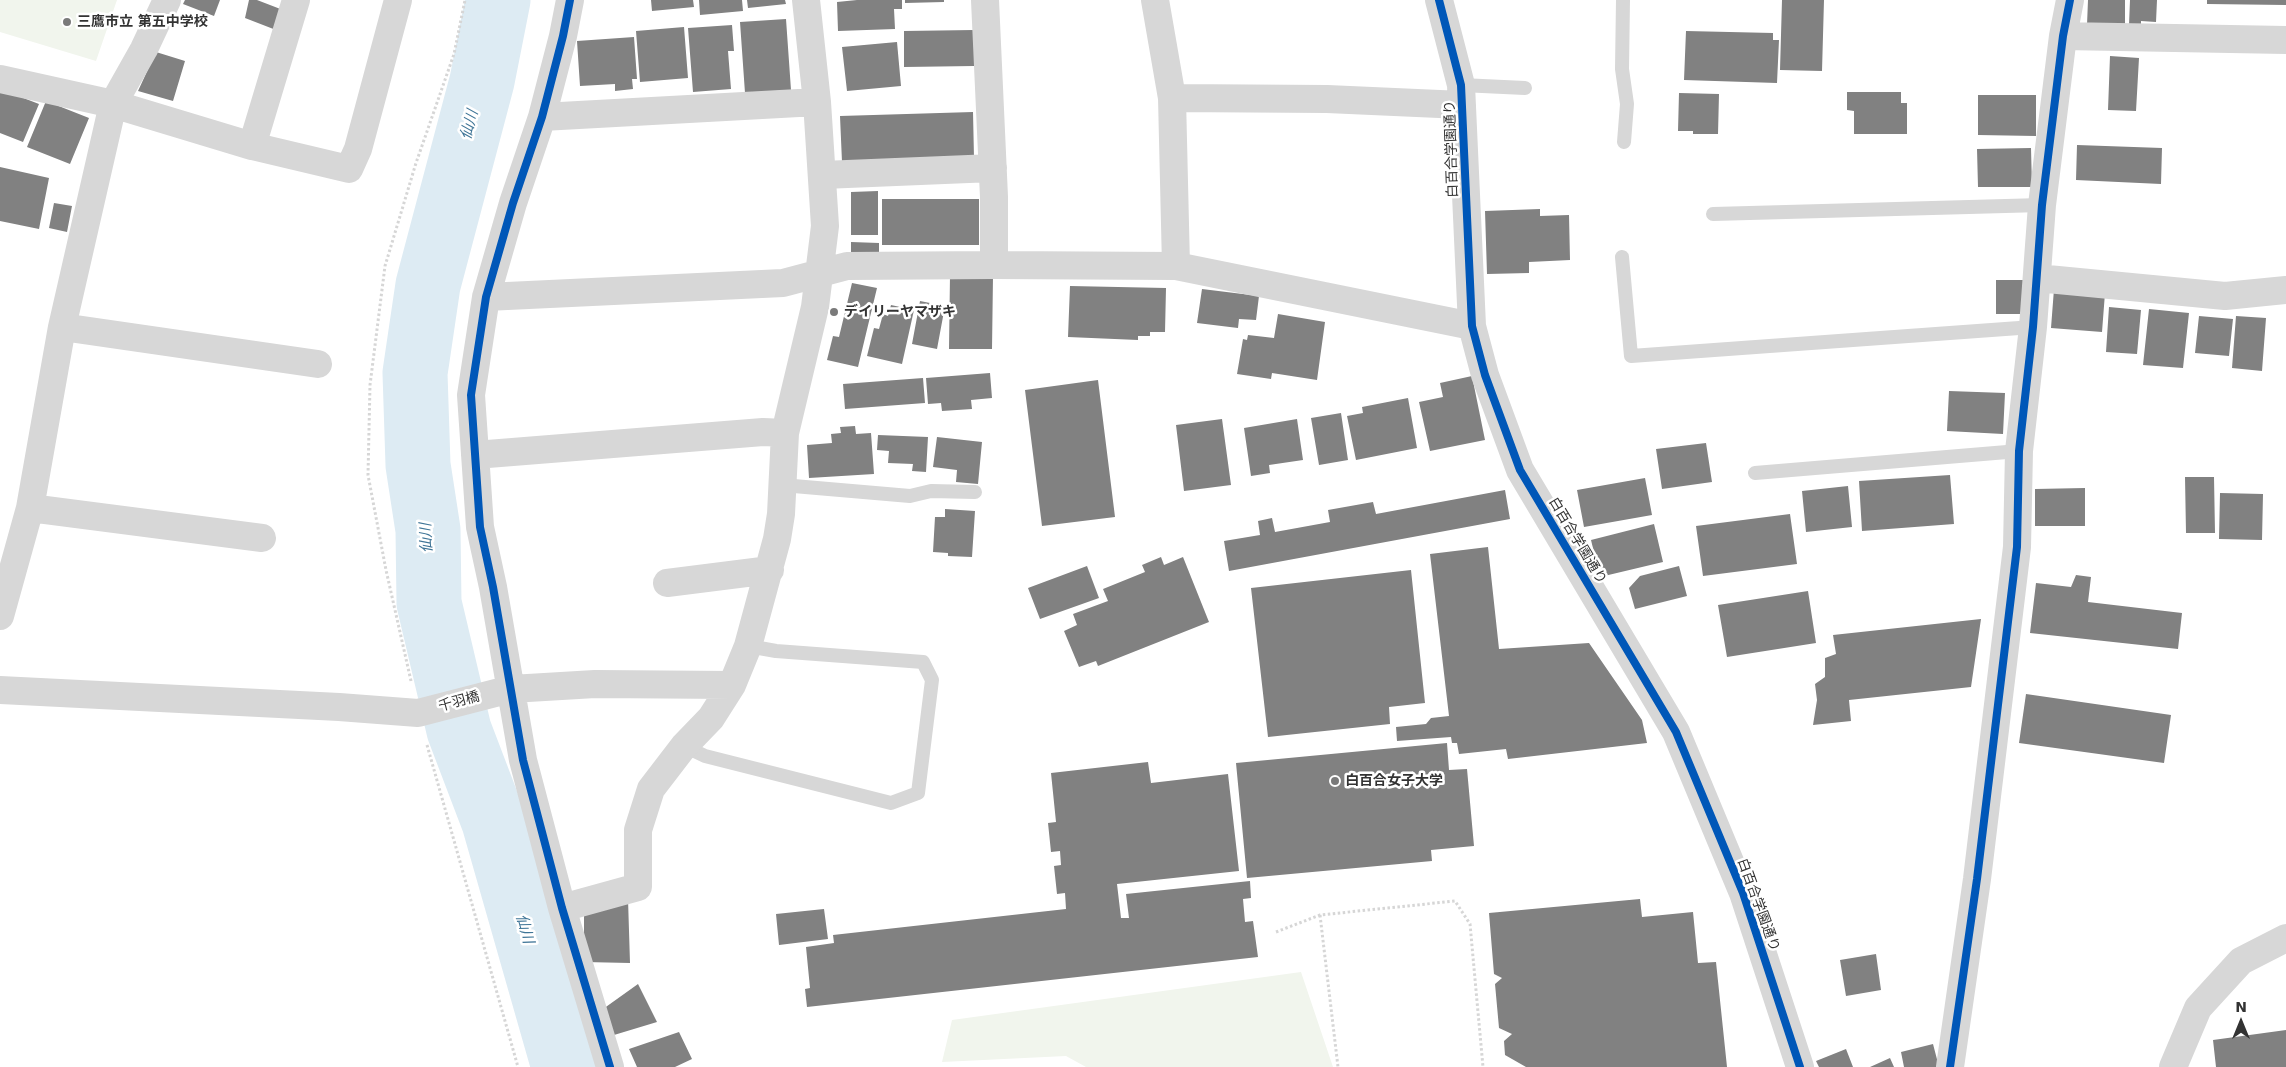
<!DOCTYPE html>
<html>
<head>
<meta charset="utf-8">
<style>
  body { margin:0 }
  #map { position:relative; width:2286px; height:1067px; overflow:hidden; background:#fff; font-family:"DejaVu Sans",sans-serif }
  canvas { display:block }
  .north { position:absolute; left:2216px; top:997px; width:50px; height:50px; -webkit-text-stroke:4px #fff; paint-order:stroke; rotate:0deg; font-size:14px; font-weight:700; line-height:20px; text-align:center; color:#333 }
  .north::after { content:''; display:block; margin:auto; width:18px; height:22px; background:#333; clip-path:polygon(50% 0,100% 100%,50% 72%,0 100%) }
</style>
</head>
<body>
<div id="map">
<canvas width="2286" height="1067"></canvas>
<div class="north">N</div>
</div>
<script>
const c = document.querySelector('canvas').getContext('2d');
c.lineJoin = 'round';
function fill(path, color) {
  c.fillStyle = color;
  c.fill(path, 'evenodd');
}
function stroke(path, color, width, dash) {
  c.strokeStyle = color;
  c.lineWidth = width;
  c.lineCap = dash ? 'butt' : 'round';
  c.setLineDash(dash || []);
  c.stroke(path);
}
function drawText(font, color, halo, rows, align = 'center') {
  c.font = font + ' "DejaVu Sans","Noto Sans JP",sans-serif';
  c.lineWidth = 5;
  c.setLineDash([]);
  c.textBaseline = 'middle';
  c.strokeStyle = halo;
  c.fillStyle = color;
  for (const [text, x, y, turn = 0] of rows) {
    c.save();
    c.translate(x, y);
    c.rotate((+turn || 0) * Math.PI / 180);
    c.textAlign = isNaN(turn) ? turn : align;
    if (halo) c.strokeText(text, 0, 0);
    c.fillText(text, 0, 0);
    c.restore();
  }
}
const green = new Path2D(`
  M0 0H117L96 61 0 32Z
  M1301 972 1333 1067H1086L1066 1056 942 1062 952 1020Z`);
const river = new Path2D(`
  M498 0 482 81 428 285 415 373 418 465 428 530 429 603 459 730 494 822 564 1067`);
const building = new Path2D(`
  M185 0H220L214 16 183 4Z
  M249 0H257L283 10 276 30 245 18Z
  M651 0H693L694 7 652 11Z
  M699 0H742L743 11 700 15Z
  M747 0H785L786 4 748 8Z
  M857 0H902V9H894L895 29 838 31 837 2Z
  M905 0H944V2L905 3Z
  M1782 0H1824L1822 71 1780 70Z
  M2088 0H2125V27L2087 25Z
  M2130 0H2157L2156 22 2141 21V25H2129Z
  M2207 0H2286V5L2207 4Z
  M786 19 791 90 745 93 740 22Z
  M732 25 734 51H728L731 89 693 92 688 28Z
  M684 27 688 78 640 82 636 31Z
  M974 30V66L904 67V31Z
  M1686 31 1773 33V40H1779L1777 83 1684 80Z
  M634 37 637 79H632L633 89 615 91V84L580 86 577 41Z
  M897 42 901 86 847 91 842 47Z
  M156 52 185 61 173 101 138 91Z
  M2110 56 2139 58 2136 111 2108 110Z
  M0 89 39 104 23 142 0 133Z
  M1847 92H1901V103H1907V134H1854V111L1847 110Z
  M1679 93 1719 94 1718 134H1693V131H1678Z
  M1978 95H2036V136L1978 135Z
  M46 101 89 118 70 164 27 147Z
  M973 112 974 158 842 162 840 116Z
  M2077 145 2162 148 2161 184 2076 180Z
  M2031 148 2032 187H1978L1977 149Z
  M0 167 49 178 39 229 0 221Z
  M878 191V235H851V192Z
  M882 199H979V245H882Z
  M54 203 72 206 67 232 49 228Z
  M1540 209V216L1569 215 1570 260 1529 262V273L1487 274 1485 211Z
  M851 242 879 243V256H851Z
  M950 275 993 276 992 349H949Z
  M1996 280H2028V314H1996Z
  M852 283 877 288 858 367 827 360 833 336 839 337Z
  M1070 286 1166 288 1165 332H1150V336H1138V340L1068 337Z
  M1202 289 1259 296 1256 320 1239 319 1238 328 1197 323Z
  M2054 289 2105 293 2102 332 2051 328Z
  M920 301 945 306 937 349 912 344Z
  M891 305 914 310 902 364 867 356 874 328 879 329 883 314 888 316Z
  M2109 307 2141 310 2137 354 2106 352Z
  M2149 309 2189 313 2183 368 2143 365Z
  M1278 314 1325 322 1317 380 1272 373 1271 379 1237 374 1243 339 1247 340 1248 335 1274 338Z
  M2199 316 2233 319 2229 356 2195 353Z
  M2236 316 2266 318 2262 371 2232 368Z
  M990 373 992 398 971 400 972 409 942 411 941 403 928 404 926 378Z
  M1472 376 1485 440 1430 451 1419 402 1443 397 1440 383Z
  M923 378 925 403 845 409 843 384Z
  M1098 380 1115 517 1042 526 1025 390Z
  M1949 391 2005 393 2003 434 1947 431Z
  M1408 398 1417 448 1356 460 1347 416 1363 413 1362 407Z
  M1341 413 1348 460 1319 465 1311 418Z
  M1222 419 1231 485 1184 491 1176 425Z
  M1297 419 1303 460 1269 465 1270 473 1251 476 1244 428Z
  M855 426 856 434 871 433 874 474 809 478 807 445 832 443 831 434 841 433 840 427Z
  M878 435 928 437 926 472 912 471 913 464 888 463 889 451 877 450Z
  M937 437 982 442 978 484 956 482 957 470 933 467Z
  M1706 443 1712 482 1662 489 1656 449Z
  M1950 475 1954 524 1862 531 1859 481Z
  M2185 477H2214L2215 533H2186Z
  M1645 478 1652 515 1584 527 1577 490Z
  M1848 486 1852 527 1806 532 1802 491Z
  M2085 488V526H2035V489Z
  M1505 490 1510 519 1229 571 1224 541 1260 535 1258 521 1272 518 1275 532 1330 522 1328 510 1373 502 1376 514Z
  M2220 493 2263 494 2262 540 2219 539Z
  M945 509 975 511 972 557 948 556V553L933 552 935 517H945Z
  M1790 514 1797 564 1703 576 1696 526Z
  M1654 524 1663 562 1600 577 1591 540Z
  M1488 547 1499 649 1589 643 1642 720 1647 743 1508 759 1506 749 1459 754 1457 743H1452L1451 737 1397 741 1396 727 1426 724 1431 718 1449 716 1430 554Z
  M1161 557 1164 565 1183 557 1209 622 1098 666 1096 661 1079 667 1064 631 1077 625 1073 614 1108 601 1103 589 1145 572 1142 565Z
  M1087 566 1099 598 1040 619 1028 588Z
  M1679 566 1687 596 1635 609 1629 588 1640 576Z
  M1411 570 1425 703 1389 707 1390 724 1268 737 1251 588Z
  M2076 575 2091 577 2088 602 2182 613 2178 649 2030 633 2036 583 2071 587Z
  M1808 591 1816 643 1727 657 1718 605Z
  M1981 619 1971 687 1849 700 1851 721 1813 725 1817 700 1815 684 1825 677V658L1836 654 1833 635Z
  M2026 694 2171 715 2164 763 2019 743Z
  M1447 743 1449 770 1467 769 1474 846 1431 850 1432 861 1247 878 1236 763Z
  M1148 762 1151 783 1228 774 1239 871 1117 884 1121 918H1129L1126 894 1250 881 1251 898 1243 899 1245 922 1253 921 1258 957 807 1007 805 989 810 988 806 947 834 943 833 935 1066 909 1065 893 1057 894 1054 866 1061 865 1060 851 1051 852 1048 823 1056 822 1051 773Z
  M628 899 630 963 584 962V912Z
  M1640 899 1642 917 1693 912 1698 963 1716 962 1727 1067H1526L1505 1055 1504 1041 1512 1034 1499 1028 1495 984 1502 978 1494 974 1489 913Z
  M824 909 828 939 779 945 776 914Z
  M1876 954 1881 990 1846 996 1840 960Z
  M638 984 657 1022 614 1035 603 1009Z
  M2286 1030V1067H2216L2213 1040Z
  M679 1032 692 1059 675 1067H637L629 1049Z
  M1933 1044 1939 1067H1904L1901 1052Z
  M1846 1049 1853 1067H1819L1816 1061Z
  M1890 1058 1894 1067H1870Z`);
const path = new Path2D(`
  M411 681 386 570 368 475 370 385 385 266 416 163 454 54 465 0
  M427 745 518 1067
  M1320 915 1338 1067
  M1276 932 1320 915 1455 901 1470 924 1483 1067`);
const service = new Path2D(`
  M1623 0 1622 69 1627 104 1624 142
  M1461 85 1525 88
  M1713 214 2042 205
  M1622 257 1631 356 2033 327
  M1755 473 2019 451
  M782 485 910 496 931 491 975 492
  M684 746 705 756 891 803 918 793 932 680 923 662 776 651 748 646`);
const minor = new Path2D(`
  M570 0 563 36 542 117 513 203 486 297 471 395 480 527 493 587 523 760 562 908 610 1067
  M985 0 994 197V265
  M1155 0 1172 98 1176 266
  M1439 0 1461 85 1472 326 1485 375 1520 470 1676 732 1743 893 1800 1067
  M2063 36 2286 40
  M0 79 113 104 252 146 349 169 358 149 398 0
  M1172 98 1327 99 1462 105
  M542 117 817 102
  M252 146 296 0
  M823 175 993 168
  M2037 278 2225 296 2286 290
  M486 297 783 283 847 266 994 265 1176 266 1472 326
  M62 327 318 364
  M475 455 763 432 785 433
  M30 508 262 538
  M667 583 770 570
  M0 616 30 508 62 327 113 104 144 49 167 0
  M0 690 339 707 418 713 511 689 595 684 732 685
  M562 908 638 887V830L651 789 684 746 711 718 732 685 748 646 777 539 781 514 785 433 815 307 825 226 817 102 806 0
  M1950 1067 1977 879 2017 547 2019 451 2033 327 2042 205 2063 36 2070 0
  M2173 1067 2198 1008 2241 961 2286 938`);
const cycleway = new Path2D(`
  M570 0 563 36 542 117 513 203 486 297 471 395 480 527 493 587 523 760 562 908 610 1067
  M1439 0 1461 85 1472 326 1485 375 1520 470 1676 732 1743 893 1800 1067
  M1950 1067 1977 879 2017 547 2019 451 2033 327 2042 205 2063 36 2070 0`);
const markers = [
  [67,22,5,"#7a7a7a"],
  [834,312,5,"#7a7a7a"],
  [1335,781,5,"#7a7a7a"]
];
const poiNames = [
  ["三鷹市立 第五中学校",77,22],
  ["デイリーヤマザキ",844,312],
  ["白百合女子大学",1345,781]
];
const streetNames = [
  ["白百合学園通り",1452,149,-92],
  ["白百合学園通り",1577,541,59],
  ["千羽橋",459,702,-15],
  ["白百合学園通り",1758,905,70]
];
const waterNames = [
  ["仙川",470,125,-75],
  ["仙川",427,538,-93],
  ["仙川",524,929,74]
];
fill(green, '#f1f5ed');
stroke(river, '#ddebf3', 65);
fill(building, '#818181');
stroke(path, '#d6d6d6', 3, [2.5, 2.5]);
stroke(service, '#d7d7d7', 14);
stroke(minor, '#d7d7d7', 28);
stroke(cycleway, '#0057b8', 8);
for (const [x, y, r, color] of markers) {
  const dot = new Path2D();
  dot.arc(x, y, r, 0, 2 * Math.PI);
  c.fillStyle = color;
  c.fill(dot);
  stroke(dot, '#fff', 2);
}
drawText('bold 14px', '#333', '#fff', poiNames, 'left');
drawText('14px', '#333', '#fff', streetNames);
drawText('italic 15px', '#3f7597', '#fff', waterNames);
</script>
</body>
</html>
